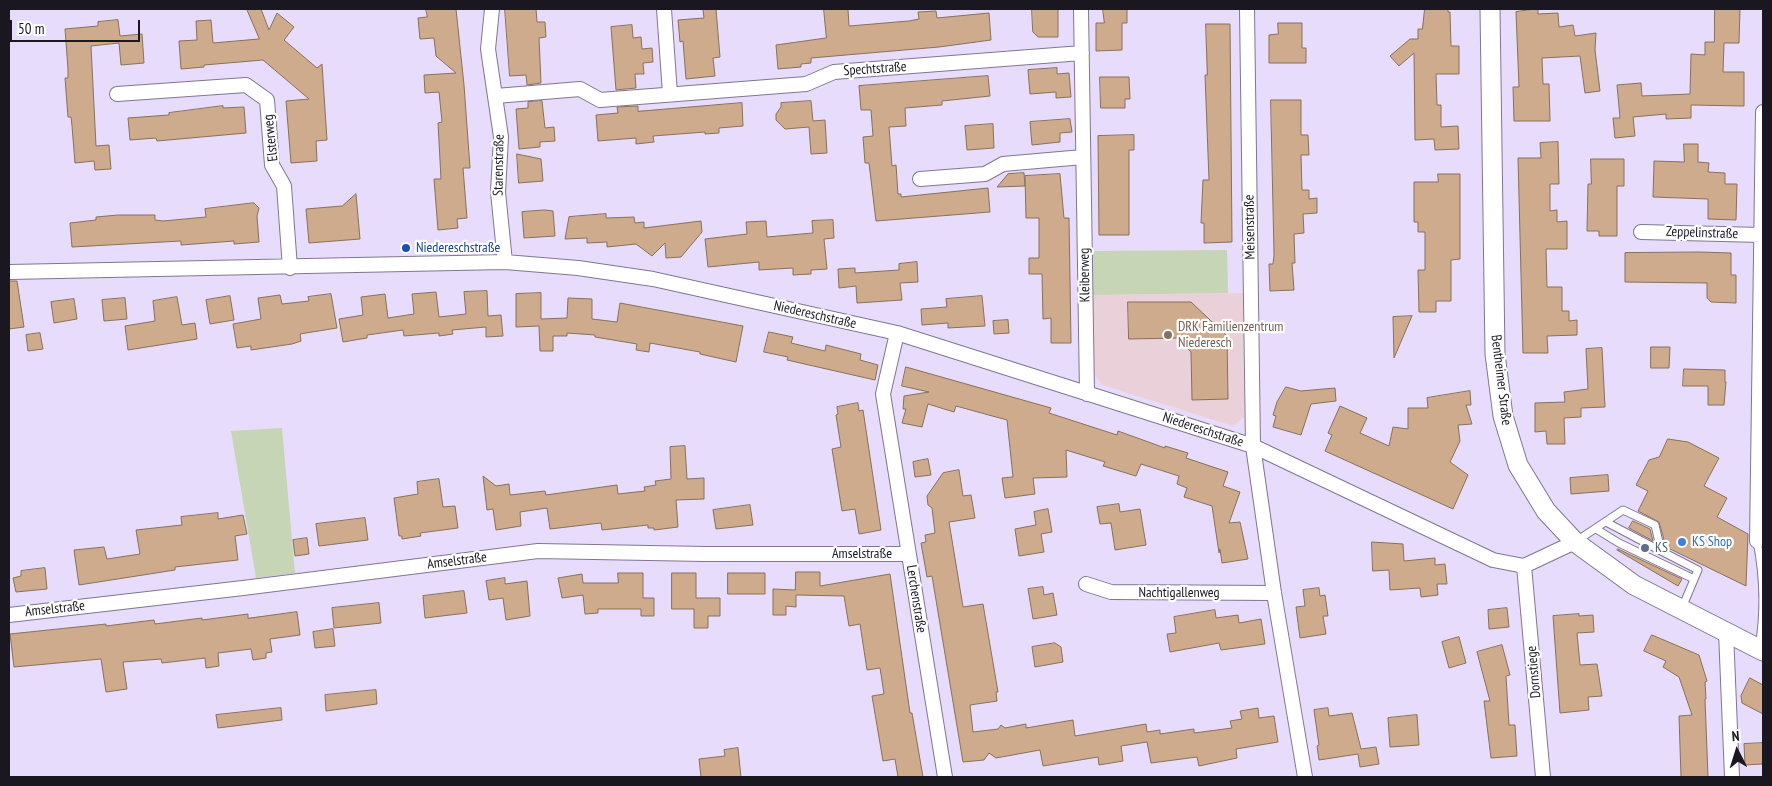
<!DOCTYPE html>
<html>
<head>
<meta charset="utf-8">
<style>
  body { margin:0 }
  #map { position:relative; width:1772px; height:786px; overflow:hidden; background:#e7dcfc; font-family:"PT Sans Narrow",sans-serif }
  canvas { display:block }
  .frame { position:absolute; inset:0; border:10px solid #1a1721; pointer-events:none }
  .north { position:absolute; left:1712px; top:726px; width:50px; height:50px; -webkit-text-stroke:4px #fff; paint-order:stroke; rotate:355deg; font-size:14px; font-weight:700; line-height:20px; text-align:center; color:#1a1721 }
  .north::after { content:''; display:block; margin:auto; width:18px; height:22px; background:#1a1721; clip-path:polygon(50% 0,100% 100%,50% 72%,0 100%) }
  .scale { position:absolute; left:10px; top:20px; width:130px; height:22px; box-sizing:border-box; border:2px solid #1a1721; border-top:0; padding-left:6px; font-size:15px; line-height:18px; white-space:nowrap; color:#1a1721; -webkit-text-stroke:4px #fff; paint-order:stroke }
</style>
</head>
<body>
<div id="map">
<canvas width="1772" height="786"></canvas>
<div class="frame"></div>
<div class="north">N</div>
<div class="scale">50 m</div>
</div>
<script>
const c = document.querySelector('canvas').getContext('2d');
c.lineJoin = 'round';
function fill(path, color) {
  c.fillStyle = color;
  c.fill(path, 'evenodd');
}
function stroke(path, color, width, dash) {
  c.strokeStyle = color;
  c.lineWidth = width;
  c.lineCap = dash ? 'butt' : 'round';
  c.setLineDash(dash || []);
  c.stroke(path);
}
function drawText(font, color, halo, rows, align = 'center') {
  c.font = font + ' "PT Sans Narrow",sans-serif';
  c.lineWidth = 4.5;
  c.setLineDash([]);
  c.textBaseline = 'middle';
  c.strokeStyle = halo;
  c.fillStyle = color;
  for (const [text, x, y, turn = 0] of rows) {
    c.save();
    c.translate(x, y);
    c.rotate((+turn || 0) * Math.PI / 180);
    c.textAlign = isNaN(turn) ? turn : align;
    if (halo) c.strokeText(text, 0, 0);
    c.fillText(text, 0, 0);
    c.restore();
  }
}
const education = new Path2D(`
  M1243 293 1244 417 1233 426 1102 385 1094 374 1093 295Z`);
const green = new Path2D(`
  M1227 250 1228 293 1093 295 1092 251Z
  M282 428 295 573 256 578 231 431Z`);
const building = new Path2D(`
  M247 9H261L269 30 277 13 294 27 284 40 317 68 322 64 327 140 316 141 317 161 291 163 286 101 309 99 263 60 204 65V67L181 69 179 41 197 40 196 21 211 20 213 43 259 39Z
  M426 9H456L464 85 470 168H463L467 218 457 219 458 228 438 230 434 179H441L438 123 442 122 439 92 425 93 424 75 456 73 436 56 434 38 420 39 418 18 427 17Z
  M505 9H536L537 22H545L546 37 539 38 541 83 527 85 526 75 510 76Z
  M716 9 720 57 713 58 715 76 686 79 683 41 680 42 678 20 704 18 703 10Z
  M824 9H848L849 26 909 21 919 19 918 12 936 11 937 18 989 13 991 40 939 47 811 58V63L801 64V67L778 69 776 45 826 38Z
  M1032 9H1058V37H1038L1033 32Z
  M1103 9H1127V23H1122V50L1096 51V23H1104Z
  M1425 9H1448V12H1450L1451 46H1459V74H1436L1437 105H1441V127L1458 126 1459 149 1435 150 1434 139 1415 140 1414 53 1399 66 1390 56 1410 39H1418V29H1422Z
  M1538 9V14L1558 13 1559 27 1573 25 1575 36 1596 33 1595 50 1600 91 1585 93 1580 56 1542 58 1543 84H1549L1550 121H1514L1513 87H1519L1516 12Z
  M1715 9H1740L1739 43H1724L1723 72H1744V106L1691 105V118L1666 119V114L1633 117 1635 136 1615 138 1613 118H1620L1617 85 1641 83 1642 96 1690 94 1691 54 1705 55V42H1714Z
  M118 20 120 36 142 34 144 63 121 65 119 43 91 46 96 146 109 145 111 169 95 170 94 161 75 163 72 126 71 117H68L65 78H68V69L65 29 98 26V22Z
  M1278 23H1302V48H1306V63H1269V35L1278 34Z
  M1206 24H1230L1232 242 1204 243V223H1201L1203 180H1209L1205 75H1207Z
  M632 25 633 38 641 37 642 49 652 48 653 62 643 63 644 74H635L636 88 616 90 611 27Z
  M1057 68V74L1069 73 1071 97 1056 98V92L1030 94 1028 70Z
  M988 76 990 96 942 101V105L905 108 906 126 889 127 892 166 896 165 898 194H901V197L988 188 990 212 876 221 869 163H865L863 137 873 136 871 110H861L859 86Z
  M1100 77H1129L1130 99H1125V108H1101Z
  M1271 100H1301V135H1308L1309 155H1301L1302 190H1309V199L1317 198V213L1303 214 1304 233 1294 234 1295 263H1292L1294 290 1270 291 1269 264H1273L1274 255Z
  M542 101 545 128 554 127 555 141 540 142V147L519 149 516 109 528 108V102Z
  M811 101 813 121 825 120 827 153 811 154 809 127 785 129 776 120V114L781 107V103Z
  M742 103 743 126 719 128V133L705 134V132L653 136 654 142 636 144V138L598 141 596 115 618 113 617 107 638 106V111Z
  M223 106V108L244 107 246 133 157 141 156 138 130 140 128 118 169 115V113Z
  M1070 119 1072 132 1060 133V142L1032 145 1030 122Z
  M993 124 994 148 967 150 965 126Z
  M1134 135V150H1129V235H1099L1098 136Z
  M1558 142 1559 184H1550V211L1557 210V222L1567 221V249H1546L1547 287H1562V311H1569V321L1577 320V335L1547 336 1548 353H1523L1518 158H1541L1540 143Z
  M1684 144H1698V162L1709 163 1708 172 1725 173V184H1737L1736 220 1708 219V199L1653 197 1654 161 1684 162Z
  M517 154 541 159 543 181 519 183Z
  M1591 159H1624V186H1617V236H1599V231H1587L1588 184H1591Z
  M1024 173 1025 186 997 187 1008 174Z
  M1060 174 1064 218H1069L1071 343H1051V318L1043 319 1042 274H1029V258H1039V218H1026L1025 176Z
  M1438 174H1460V259L1451 260V301H1436V312H1419L1418 270H1425V232H1418V222H1414V182H1438Z
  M356 194 360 239 309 243 306 209 342 206Z
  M254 203 259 208 257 216 259 242 234 244V241L181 245V241L72 247 70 223 96 220V217L118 215H155V220L163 221 206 217 205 209Z
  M545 210 553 211 555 236 524 238 522 212Z
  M606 214V218L634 217 635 223 644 222V228L701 221 702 232 681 257 666 258 665 243 652 256 636 244 607 247V242L587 243V238L565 239 569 217Z
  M833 220 834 238 824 239 827 269 811 270V274L793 275V268L759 270V262L708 267 705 239 747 234 746 222 766 221 767 237 813 233 812 221Z
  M1699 252 1731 253V275H1736V303L1711 302 1707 298V283L1625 282V253Z
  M917 262 918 282 900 283 902 300 857 303 856 286 839 288 838 269 855 268V273L899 270V264Z
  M9 281H17L24 327 9 329Z
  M487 291 488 316 501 315 503 336 486 337V327L452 330 453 334 439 336V333L404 336 403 330 367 335V338L343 342 339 319 363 315 361 297 385 294 388 318 414 314 412 294 436 292 439 317 466 314 464 292Z
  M541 293V319L567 318 568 298 592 299V319L617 322 620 303 743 326 736 362 700 354V352L650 343 649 352 636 350 637 344 595 337V335L567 333V336H553V351H540L539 326 516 327V294Z
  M331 294 337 328 300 334 301 341 292 344 251 350V346L237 348 233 324 261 319 258 298 280 295 282 304 309 301 308 297Z
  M230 296 234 320 210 324 206 300Z
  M982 296 985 326 948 328V323L922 325 921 309 947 307 946 299Z
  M177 297 182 325 195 323 197 339 128 350 125 326 155 321 153 301Z
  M125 298 127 319 104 321 102 300Z
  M74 299 77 319 54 323 51 302Z
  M1128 302H1191L1227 336 1228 399 1192 400 1191 352 1177 338 1129 339Z
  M1412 316 1394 358 1393 317Z
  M1008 320 1009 333 994 334 993 321Z
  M769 332 793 337 791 343 825 351 826 345 861 354 860 360 878 365 875 380 787 360 788 357 764 352Z
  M40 333 43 349 28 351 26 335Z
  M1651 347H1670L1669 368H1651Z
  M1602 348 1605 407 1581 408V417L1564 418 1565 444H1547L1546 431 1535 432V403L1565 402 1564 392 1588 389 1586 349Z
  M906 367 1051 408 1049 413 1117 435 1118 431 1165 448V446L1188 453 1186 458 1228 472 1223 486 1240 492 1229 523 1240 522 1248 559 1222 563 1220 549 1219 553 1212 506 1184 497 1187 488 1177 484 1179 476 1141 464 1136 476 1103 466 1105 462 1066 450 1067 477 1033 478 1035 494 1005 498 1002 478 1013 477 1007 420 956 406 954 412 928 404 922 427 902 423 906 409H903L904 396 929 392 902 386Z
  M1684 369 1725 370V382H1726L1724 405H1708V386H1683Z
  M1286 387 1301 391 1335 388 1336 401 1311 404 1301 435 1273 427 1276 416 1273 415 1277 402Z
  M1470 391 1471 405H1466L1472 424 1458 425 1460 441 1450 462 1468 475 1453 509 1325 451 1332 435 1328 433 1340 406 1367 418 1360 433 1389 446 1393 427 1408 429V408H1428L1427 398Z
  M858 403 859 411 863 410 881 530 859 534 855 509 842 511 832 449 841 447 836 415 838 414 837 407Z
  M1668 439 1688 442 1719 458 1704 486 1727 498 1717 517 1748 534 1746 586 1666 547 1659 522 1638 511 1648 491 1636 485 1649 460 1659 457Z
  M685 446 687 479 704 478V499L676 500 678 527 654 530V528H648V525L602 530 601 523 550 529 547 508 520 512 521 526 496 530 493 509 487 510 483 476 496 486 509 484 510 495 545 491 546 495 617 485 618 494 645 491 644 487 656 485 655 481 671 479 670 447Z
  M928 459 931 475 915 477 913 462Z
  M959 470 963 496 971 495 975 518 949 522 963 607 983 604 998 692H996L997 701 970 705 973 732 998 729 1001 725 1005 728 1026 724V728L1073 720 1075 736 1146 724 1147 732 1160 730V734L1194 729V733L1232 728 1230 721 1242 719 1240 711 1258 708 1259 718 1274 716 1278 742 1236 749 1237 758 1199 766 1197 757 1151 763 1147 742 1121 746 1123 761 1099 765 1098 757 1043 766 1040 750 996 758 989 753 984 760 963 762 932 576 927 577 921 543 926 542 925 535 935 533 932 508 928 505 927 496 943 473Z
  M1608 475 1609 491 1571 494 1570 478Z
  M439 479 443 507 455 506 458 528 420 533 421 536 402 539V536H399L394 498 418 494 417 482Z
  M1119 504 1120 512 1140 509 1146 545 1115 550 1111 523 1100 524 1097 507Z
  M750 505 753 525 716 529 713 510Z
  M1048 509 1052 532 1041 534 1044 552 1019 556 1015 529 1036 525 1034 512Z
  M218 513V519L243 515 247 534 235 536 238 560 175 567V570L79 585 74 550 104 547 107 559 140 554 136 530 182 525 181 517Z
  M365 518 368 540 319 546 316 524Z
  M1633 521 1650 529 1653 541 1629 528Z
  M307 538 309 554 295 556 293 540Z
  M1372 542 1403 544 1404 561 1435 558V565L1445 564 1447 584H1437L1438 595 1421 597 1420 588 1390 590 1389 570 1373 571Z
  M1618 549 1682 579 1678 586 1617 550Z
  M45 568 47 589 16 592 13 578 21 576V571Z
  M796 572H820V586L890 574 910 713H912L923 777H898L895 759 883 761 872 696 884 694 880 668 867 670 860 624 849 626 844 596 796 595V607L786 606V615H773V589L795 590Z
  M618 573H643V598H654V616H641V609H598V613L585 614 583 595 562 598 558 578 582 574 583 583H618Z
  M672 573H696V598H720V616H708V628H694V609H672Z
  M728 573H765V594H728Z
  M505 578V584L527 581 530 616 506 620 503 598 489 600 486 581Z
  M1043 587 1044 595 1053 593 1057 615 1033 619 1028 589Z
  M1319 588 1320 596 1325 595 1328 616H1323L1326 634 1300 638 1296 607 1305 606 1303 590Z
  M464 591 467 613 425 618 423 596Z
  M379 603 381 623 334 628 332 608Z
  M1507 608 1509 627 1489 629 1488 610Z
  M1215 610 1216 618 1238 615 1239 623 1261 619 1265 644 1221 650 1219 643 1170 652 1167 634 1176 633 1174 617Z
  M297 612 300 635 270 639 272 652 266 653V658L253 660 251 649 218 653 219 666 206 668 205 658 162 663 161 659 123 662 127 689 106 692 101 659 14 667 10 634 106 624V626L154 620 155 624 202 618V620L248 614V618Z
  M1579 614V616L1593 615 1594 632 1577 633 1580 665 1597 664 1602 696 1588 697 1589 710 1560 713 1553 616Z
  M333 629 335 646 315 648 313 632Z
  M1652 635 1699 655 1707 681 1705 682 1706 699H1705L1708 777H1681L1679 716 1692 715 1679 677 1663 667 1666 661 1644 651Z
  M1459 637 1466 663 1449 668 1442 642Z
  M1055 643 1061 647 1063 662 1035 667 1032 647Z
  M1502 645 1510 675 1506 676 1509 725H1515L1517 756 1491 758 1484 701H1490L1477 652Z
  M1750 678 1763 685V714L1742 703 1741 696Z
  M376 690 377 704 326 711 325 695Z
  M281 708 282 720 218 728 216 715Z
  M1328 708 1329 716 1352 713 1361 749 1376 747 1379 764 1360 767 1358 754 1319 760 1317 746 1319 745 1314 710Z
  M1417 715 1419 745 1390 747 1388 718Z
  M1763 743V764L1745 765 1744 744Z
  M738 748 741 777H701L699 759 725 756 724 750Z`);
const lane = new Path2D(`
  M1606 522 1661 551
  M1596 529 1619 543 1694 579
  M1757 541C1764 577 1765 612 1759 647
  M1575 542 1623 510 1655 525 1661 551 1698 570 1682 608`);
const street = new Path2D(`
  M492 9 488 49 501 137 498 192 505 262
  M664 9 670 94
  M1081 9 1087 394
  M1247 9 1253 446 1274 593 1305 777
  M117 94 246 85 267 100 272 165 284 186 290 268
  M496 96 580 89 600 100 806 84 834 72 1082 53
  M920 179 985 174 1003 164 1083 157
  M1641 232 1762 235
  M9 272 505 262 578 268 653 279 897 333 1253 446 1493 560 1524 566 1575 542
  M897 333 883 394 945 777
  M1757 541 1763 112
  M1524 566 1543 777
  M1086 584 1111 592 1274 593
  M9 615 243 588 538 551 705 554H909
  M1726 632 1732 777`);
const secondary = new Path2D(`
  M1490 9 1495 354 1503 416 1518 465 1546 511 1575 542 1634 585 1763 651`);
const markers = [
  [406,248,5,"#1a4fb4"],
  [1168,335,5,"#8d6e63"],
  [1682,542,5,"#3f7fe0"],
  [1645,548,5,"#5c6f8a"]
];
const streetNames = [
  ["Spechtstraße",875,69,-4],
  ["Elsterweg",271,138,-96],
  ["Starenstraße",499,165,-89],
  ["Meisenstraße",1250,227,-91],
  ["Zeppelinstraße",1702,233,2],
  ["Kleiberweg",1085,275,-91],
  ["Niedereschstraße",815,315,13],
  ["Bentheimer Straße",1501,380,83],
  ["Niedereschstraße",1203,430,18],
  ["Amselstraße",862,554],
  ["Amselstraße",457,561,-7],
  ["Nachtigallenweg",1179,593],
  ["Lerchenstraße",916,599,81],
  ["Amselstraße",55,609,-6],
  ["Dornstiege",1534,672,-95]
];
const transitNames = [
  ["Niedereschstraße",416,248]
];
const educationNames = [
  ["DRK Familienzentrum",1178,327],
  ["Niederesch",1178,343]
];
const shopNames = [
  ["KS Shop",1692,542]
];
const serviceNames = [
  ["KS",1655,548]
];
fill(education, '#ead1d9');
fill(green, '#c6d5b5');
fill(building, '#ceab8c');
stroke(building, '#88705a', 1);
stroke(lane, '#807692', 9);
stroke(street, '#807692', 16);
stroke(secondary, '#807692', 21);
stroke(lane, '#fff', 7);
stroke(street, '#fff', 14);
stroke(secondary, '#fff', 19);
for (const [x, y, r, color] of markers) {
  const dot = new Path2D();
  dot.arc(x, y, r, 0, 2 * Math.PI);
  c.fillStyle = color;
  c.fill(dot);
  stroke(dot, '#fff', 2);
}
drawText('14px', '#1a1721', '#fff', streetNames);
drawText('14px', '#164399', '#fff', transitNames, 'left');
drawText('14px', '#785e54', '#fff', educationNames, 'left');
drawText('14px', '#366cbe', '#fff', shopNames, 'left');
drawText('14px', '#4e5e75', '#fff', serviceNames, 'left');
</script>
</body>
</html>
